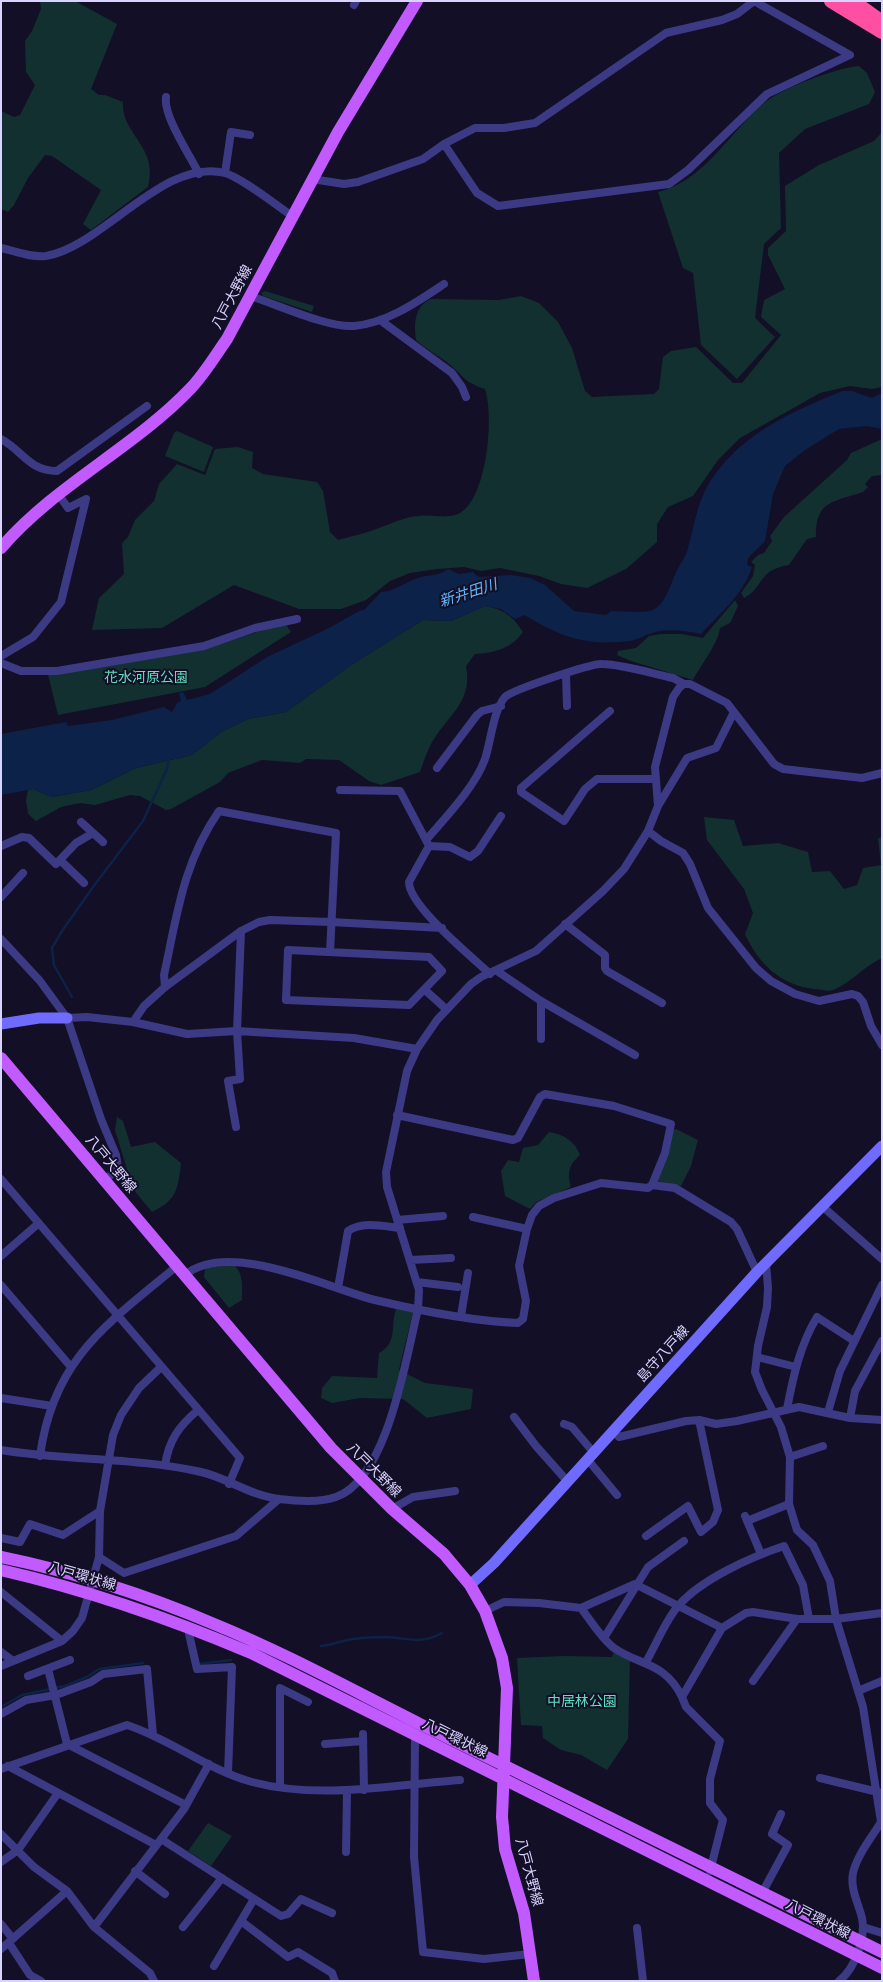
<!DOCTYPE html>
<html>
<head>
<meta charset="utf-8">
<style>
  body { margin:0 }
  #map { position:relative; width:883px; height:1982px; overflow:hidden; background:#130f26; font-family:"Golos Text",sans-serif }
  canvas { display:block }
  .frame { position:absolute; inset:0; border:2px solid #d9d4ff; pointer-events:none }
</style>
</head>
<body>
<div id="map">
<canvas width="883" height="1982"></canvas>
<div class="frame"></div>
</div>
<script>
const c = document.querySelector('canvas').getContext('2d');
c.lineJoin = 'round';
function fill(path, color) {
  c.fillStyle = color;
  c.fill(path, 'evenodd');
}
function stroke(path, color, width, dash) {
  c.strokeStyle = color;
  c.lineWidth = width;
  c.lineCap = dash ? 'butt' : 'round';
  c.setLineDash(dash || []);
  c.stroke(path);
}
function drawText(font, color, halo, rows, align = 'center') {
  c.font = font + ' "Golos Text","Noto Sans JP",sans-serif';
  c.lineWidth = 4;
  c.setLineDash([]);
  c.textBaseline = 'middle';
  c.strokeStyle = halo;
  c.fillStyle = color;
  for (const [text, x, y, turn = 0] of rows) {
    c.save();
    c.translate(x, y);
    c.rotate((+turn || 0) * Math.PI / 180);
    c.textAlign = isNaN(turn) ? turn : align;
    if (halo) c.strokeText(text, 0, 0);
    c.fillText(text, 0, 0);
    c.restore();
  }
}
const green = new Path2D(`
  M40 1H75L117 24 91 89 99 95H105L123 102C121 135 159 146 148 187L91 230 83 224 101 190 52 156 45 155 28 178 14 205 8 212 1 209V111L14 117 20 115 35 85 26 72 25 41 32 31 41 9Z
  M859 66 867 73 875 92 869 104 805 129 779 153 781 228 764 244 755 318 775 337 737 379 701 345 693 273 683 268 658 192C704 181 729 133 764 103 782 88 836 68 859 66Z
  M882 132V387L872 389 850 386 820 393 740 438 718 460 693 496 668 507 657 524V542L626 569 587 588 561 584 539 576 500 568 481 571 464 567 437 569 410 573 390 581 366 600 341 609H299L234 585 162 628 92 630 99 598 124 574 122 543 128 537 135 520 154 501 159 484 177 464 205 475 215 449 238 447 253 452 252 468 263 474 317 482 323 491 330 532 338 540C352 536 366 533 379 528 393 523 404 517 419 516 434 514 452 521 464 510 487 490 494 417 485 389 463 382 464 376 448 363 437 355 426 349 416 340 414 324 414 306 431 299L499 300 521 296 539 303 558 322 572 348 585 391 592 397 654 394 659 389 663 357 671 351 696 347 733 383H742L781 335 761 317 764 300 785 289 768 255V248L786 231 785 186 819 165 874 141Z
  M265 291 314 306 312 312 263 296 261 293Z
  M177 431 213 447 204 472 165 456 174 433Z
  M882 439V475L872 476 865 484 868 487 863 492C834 502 815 500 816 537L807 539 789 565C757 570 764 588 744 598L741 593 753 576 755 565 751 562 758 555 764 553 772 541 770 536 784 517 847 460 851 453Z
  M735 600 738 606 730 623 720 628C718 644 702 663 693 680L631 661 617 655 618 651 636 648 649 636 661 634H682L703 638Z
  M485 606C503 609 513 616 523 632 512 648 495 653 475 654L466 666C473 700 450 714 434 739 428 748 424 761 420 772L381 785 369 781 339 760 306 759 300 763 262 760 228 773 220 782 171 809 166 810 140 796 130 795 95 805 80 803 61 807 36 821 28 814 26 800 28 790 33 789 52 797 91 790 136 768 192 755 221 732 248 719 286 712 354 663 423 620 451 621Z
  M285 623 291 632 205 687 58 715 48 675 205 649Z
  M704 817 734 820 743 846 778 843 808 852 812 872 830 871 844 889 857 885 863 868 881 865 878 838 882 837V958C864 966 851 983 833 990 828 992 819 989 814 989 780 985 758 963 745 934L753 913 744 889 707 840Z
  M117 1117 123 1121 131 1147 155 1142 181 1163C178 1189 177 1200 152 1212L133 1189 115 1130Z
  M676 1129 698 1140 691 1166 681 1186 656 1181 673 1130Z
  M549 1132C563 1134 575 1141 580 1155 569 1165 567 1172 571 1187L536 1202 530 1209 505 1196 501 1171 508 1160 519 1162 523 1148 538 1145Z
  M233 1265C244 1271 242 1289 242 1300L229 1308 204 1277 205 1268Z
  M396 1309 413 1312 399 1370 425 1383 473 1389 471 1409 427 1418 403 1399 360 1398 332 1403 321 1398 322 1388 332 1376 377 1378 379 1353C398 1343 390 1326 396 1309Z
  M614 1651 630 1658 628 1739 607 1770 581 1755 561 1750 543 1738 542 1726 521 1725 517 1658 565 1656 612 1657Z
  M208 1823 232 1836 211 1866 188 1851Z`);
const water = new Path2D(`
  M842 391H852L872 398 882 393V429L867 426 839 429 805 450 785 466 773 494 765 541 748 558 747 565 752 567C744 594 719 614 701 634 686 631 667 628 652 633 644 635 638 640 630 641 588 646 561 638 525 615L515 619 501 609 485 606 451 621 423 620 354 663 286 712 248 719 221 732 192 755 136 768 91 790 51 797 33 789 1 795V734L66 722 68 726 112 720 164 707 172 712 177 703 181 701 179 693 183 692 187 700 210 694 267 657 329 628 359 611 364 610 381 592C393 592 405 582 418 578 429 574 438 577 448 569L459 574 473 572 478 577 511 575 530 578 545 585 574 611 606 615 611 611C623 611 638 613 650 611 664 608 671 584 676 572 680 564 686 557 688 548 695 523 698 498 713 477 746 431 792 412 842 391Z`);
const stream = new Path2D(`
  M72 997 54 965 52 948 62 931 93 887 143 821 167 769 169 758
  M321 1646C330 1645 335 1643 343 1641 355 1638 373 1637 386 1637 409 1638 420 1645 442 1633
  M199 1664 231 1660
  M1 1707 22 1695 65 1686 87 1677 99 1669 143 1663`);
const street = new Path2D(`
  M354 5 356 1
  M166 97C163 116 190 155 199 174
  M444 144 477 193 498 206 669 184 688 170 767 94 850 55 754 1
  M225 173 231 132 250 135
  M312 179 344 184 358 182 423 159 444 144 475 128H504L535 123 666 33 722 20 737 14 754 1
  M1 248C15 251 31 258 46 256 102 247 164 157 225 173 242 178 276 205 292 216
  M250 296C276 304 328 328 354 326 387 323 417 302 444 284
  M380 320 452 373 462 387 466 397
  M1 439C23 451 29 471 57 471L147 406
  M1 656 33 637 61 602 86 499 68 508 59 495
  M1 663 21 671H57L204 646 255 628 297 619
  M566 675 567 706
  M610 711 521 788V792L564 821 585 789 597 779H655
  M437 768 477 715 482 711 501 706
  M340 790 400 791 429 846 409 882C409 906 471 956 490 974
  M658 806 687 758 716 748 734 712
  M81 822 103 842
  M648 831 661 841 683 853 690 864 708 908 756 968 771 981 795 994 819 1001 852 994 858 996 863 1002 871 1026 882 1045
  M427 839C446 817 475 787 485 759 491 741 493 711 505 697 512 690 592 663 602 664 626 665 650 673 673 678L684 684
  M1 846 22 837 29 838 56 864 76 843 93 833
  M429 846 450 847 470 857 478 851 501 816
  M60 860 84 883
  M1 897 23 873
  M565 924 605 955V968L607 971 662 1003
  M1 939 40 981 67 1018 101 1119 116 1155 118 1167 105 1181
  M288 950 429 957 442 971 409 1005 286 1000Z
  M497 971 541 1001 635 1055
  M165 987 164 975C177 915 183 863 219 811L336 833 330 952
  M425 990 446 1009
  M67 1018 87 1017 133 1022 187 1034 237 1031 354 1038 417 1049
  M133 1022 144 1006 165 987 241 931 259 922 270 920 331 922 442 928
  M541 1039V1001
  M397 1115 513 1140 518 1138 540 1097 545 1094 614 1106 671 1124 665 1153 652 1185
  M236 1127 228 1081 240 1079 237 1031 241 931
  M1 1179 240 1458 229 1484
  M822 1206 882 1259
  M473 1217 527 1229
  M397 1220 443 1216
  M1 1256 39 1223
  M410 1260 451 1258
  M766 1263 768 1288 767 1307 758 1346 755 1372 762 1390 781 1427 790 1457 789 1504 797 1530 813 1545 830 1581 836 1619 863 1707 881 1822C872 1837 857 1855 853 1873 850 1889 858 1902 862 1918 866 1937 855 1969 839 1981
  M185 1275C229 1239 327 1288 375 1300 421 1311 471 1321 518 1323L523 1319 526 1301 519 1266 527 1229 532 1215 539 1206 554 1198 601 1183 648 1188 652 1185 675 1188 731 1222 737 1229 757 1272
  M417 1282 458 1287
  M1 1285 71 1367
  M338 1288 348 1231C362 1221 383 1226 400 1228
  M461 1316 468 1273
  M757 1357 796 1367
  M1 1398 52 1406
  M787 1409C793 1377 800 1345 817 1317L854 1341
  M828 1412 840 1371 882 1285
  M514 1417 536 1446 568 1482
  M850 1418 855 1391 882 1341
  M564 1424 572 1427 594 1453
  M613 1431 619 1437 686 1421 699 1420 716 1424 737 1421 799 1407 850 1418 882 1420
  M1 1450C68 1461 135 1457 201 1472 228 1478 251 1496 279 1499 296 1501 320 1503 336 1497 388 1479 406 1357 418 1309L419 1290 387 1187 386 1172 407 1071 417 1049 437 1020 471 984 481 977 536 951 603 891 624 869 648 831 658 806 655 767 673 697 679 688 684 684H690L727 703 774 764 783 769 862 778 882 773
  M40 1456C53 1359 107 1324 177 1266
  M790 1457 823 1446
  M588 1460 617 1495
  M165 1465C169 1440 179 1426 198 1410
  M392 1509 413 1497 455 1491
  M745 1516 761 1554
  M747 1521 789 1504
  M646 1536 688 1506 701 1532 713 1522 718 1510 699 1420
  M1 1538 20 1542 30 1524 63 1535 100 1511
  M99 1557 124 1573 236 1536 279 1499
  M1 1592 62 1641
  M581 1608C591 1621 601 1638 614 1648 640 1666 665 1662 682 1697
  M485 1611 504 1602 539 1603 581 1608 635 1584 722 1628
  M191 1627 189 1634 197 1669 232 1667 228 1773
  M604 1638 648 1567 684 1541
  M1 1652 13 1661
  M646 1662C656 1645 666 1619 679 1605 702 1579 751 1557 784 1546L803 1585 809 1619
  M1 1666 62 1641 73 1631 82 1618 99 1557 100 1511 113 1435 121 1415 139 1388 161 1367
  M48 1669 67 1744 186 1805
  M28 1676 70 1660
  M753 1681 797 1619
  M858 1691 882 1681
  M1 1714 26 1700 56 1695 91 1682 103 1674 147 1669 153 1735
  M363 1734 364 1790
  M415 1735 414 1857 423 1952 484 1959 530 1954
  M325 1744 363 1741
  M8 1766 156 1845
  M1 1769 127 1725C170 1739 208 1770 252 1782 320 1800 391 1785 460 1780
  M820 1778 878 1792
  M280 1787V1688L308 1702
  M1 1834 34 1867 67 1891 94 1927 150 1973 154 1981
  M161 1839 281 1916 288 1914 301 1899 332 1913
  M346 1852 347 1791
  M1 1862 18 1850 58 1793
  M135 1871 165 1894
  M710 1871 723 1820 710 1803V1779L720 1741 686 1707 682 1697 722 1628 746 1613 753 1612 797 1619H836L882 1613
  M762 1893 788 1845 772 1834 781 1814
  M241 1921 288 1957 298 1952 332 1973 335 1981
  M1 1924 13 1939
  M94 1927 184 1809 209 1764
  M183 1927 222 1878
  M863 1927 882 1933
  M637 1928 643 1981
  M9 1943 30 1975 41 1981
  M1 1949 67 1891
  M214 1966 254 1899`);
const secondary = new Path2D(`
  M1 1024 39 1018H67
  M470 1585 494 1563 757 1272 882 1146`);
const primary = new Path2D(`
  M1 548C55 485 134 448 191 388 205 373 215 356 227 339L338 132 417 1
  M1 1058 331 1448 392 1509 444 1554 470 1585 485 1611 502 1658 507 1688 502 1817 505 1849 524 1913 534 1981
  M1 1557C74 1572 146 1595 214 1624 285 1653 352 1690 420 1724 575 1799 728 1876 882 1952
  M1 1570C88 1590 169 1618 251 1653L882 1968`);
const highway = new Path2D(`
  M831 1 882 32
  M853 1 882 22`);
const streetNames = [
  ["八戸大野線",232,297,-62],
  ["八戸大野線",111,1164,50],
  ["島守八戸線",663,1354,-48],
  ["八戸大野線",374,1470,45],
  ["八戸環状線",82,1576,16],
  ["八戸環状線",455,1738,26],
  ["八戸大野線",529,1872,75],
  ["八戸環状線",818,1919,27]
];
const parkNames = [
  ["花水河原公園",146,678],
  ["中居林公園",582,1702]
];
const waterNames = [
  ["新井田川",468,593,-18]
];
fill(green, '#12302f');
fill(water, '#0c2248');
stroke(stream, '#0c2248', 2.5);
stroke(street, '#3d3a85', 8);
stroke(secondary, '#6f6bff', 11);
stroke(primary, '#c25bff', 12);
stroke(highway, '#ff4fa3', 14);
drawText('14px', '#d9d4ff', '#130f26', streetNames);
drawText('14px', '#5fe0c0', '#130f26', parkNames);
drawText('italic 15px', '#62b6ff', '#130f26', waterNames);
</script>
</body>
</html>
